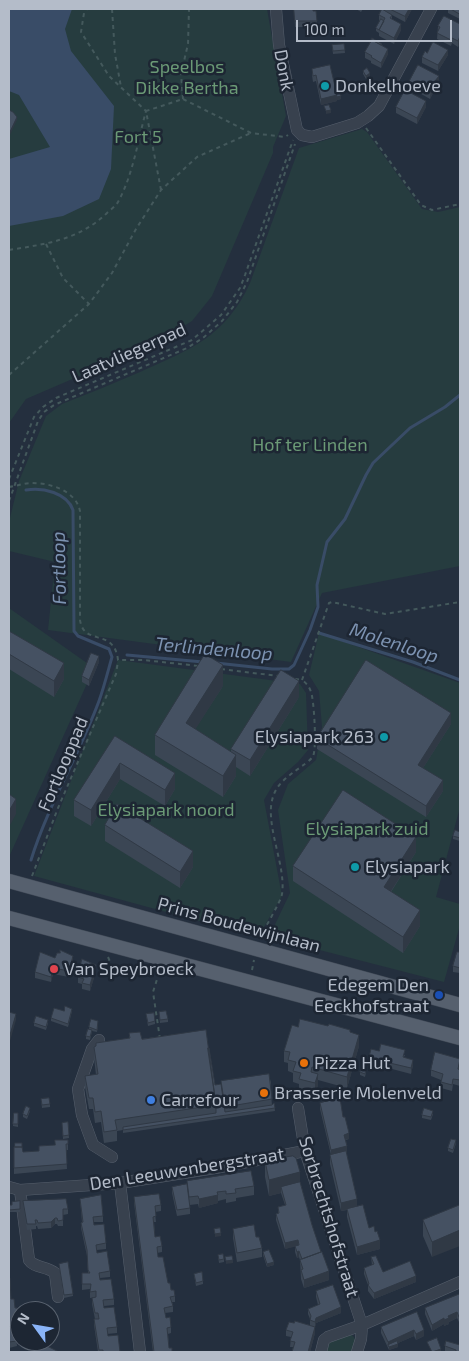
<!DOCTYPE html>
<html>
<head>
<meta charset="utf-8">
<style>
  body { margin:0 }
  #map { position:relative; width:469px; height:1361px; overflow:hidden; background:#242f3e; font-family:"Exo 2",sans-serif }
  canvas { display:block }
  .frame { position:absolute; inset:0; border:10px solid #b4bcc9; pointer-events:none }
  .north { position:absolute; left:10px; top:1301px; width:50px; height:50px; box-sizing:border-box; background:#1d2633; border:1px solid #59626f; border-radius:50%; rotate:302deg; font-size:14px; font-weight:700; line-height:20px; text-align:center; color:#b4bcc9 }
  .north::after { content:''; display:block; margin:auto; width:18px; height:22px; background:#8ab4f8; clip-path:polygon(50% 0,100% 100%,50% 72%,0 100%) }
  .scale { position:absolute; left:296px; top:20px; width:156px; height:22px; box-sizing:border-box; border:2px solid #b4bcc9; border-top:0; padding-left:6px; font-size:15px; line-height:18px; white-space:nowrap; color:#b4bcc9; -webkit-text-stroke:4px #1d2633; paint-order:stroke }
</style>
</head>
<body>
<div id="map">
<canvas width="469" height="1361"></canvas>
<div class="frame"></div>
<div class="north">N</div>
<div class="scale">100 m</div>
</div>
<script>
const c = document.querySelector('canvas').getContext('2d');
c.lineJoin = 'round';
function fill(path, color) {
  c.fillStyle = color;
  c.fill(path, 'evenodd');
}
function stroke(path, color, width, dash) {
  c.strokeStyle = color;
  c.lineWidth = width;
  c.lineCap = dash ? 'butt' : 'round';
  c.setLineDash(dash || []);
  c.stroke(path);
}
function drawText(font, color, halo, rows, align = 'center') {
  c.font = font + ' "Exo 2",sans-serif';
  c.lineWidth = 5;
  c.setLineDash([]);
  c.textBaseline = 'middle';
  c.strokeStyle = halo;
  c.fillStyle = color;
  for (const [text, x, y, turn = 0] of rows) {
    c.save();
    c.translate(x, y);
    c.rotate((+turn || 0) * Math.PI / 180);
    c.textAlign = isNaN(turn) ? turn : align;
    if (halo) c.strokeText(text, 0, 0);
    c.fillText(text, 0, 0);
    c.restore();
  }
}
const green = new Path2D(`
  M9 9H267L286 116 273 147V153L212 296 192 321 156 343 26 399 9 423Z
  M362 129 367 132 422 209 438 212 460 207V566L322 593 291 662 48 630 55 562 9 551V522L19 481 46 416 62 404C88 394 114 383 140 372 191 349 225 337 250 283L299 148Z
  M9 608 94 668 9 857Z
  M319 633 460 683V807L436 897 460 904V925L444 982 269 937 290 893 278 810 288 784 316 760 322 727 319 691 309 675Z
  M118 660 300 684 306 693 308 750 298 762 274 783 264 800 282 896 258 937 34 876Z
  M350 1334C358 1338 355 1344 353 1352H326L330 1342Z`);
const water = new Path2D(`
  M9 9H72L65 29 71 51 114 106 111 169 99 199 63 216 9 226V159L50 147 19 95 9 91Z`);
const stream = new Path2D(`
  M26 490C43 487 67 493 73 510L74 631 78 636 109 649 112 657C108 671 104 687 99 701 79 755 48 805 31 860
  M319 633 413 662 460 680
  M127 655 203 662
  M216 663 272 669H289L294 665 310 630 318 607 317 585 327 542 345 519 366 475 373 463 410 428 445 407 460 395`);
const path = new Path2D(`
  M112 9 115 54 121 87
  M183 99 251 133 285 137 288 135
  M183 99 181 74 188 44 189 9
  M366 128 421 205 432 210 460 204
  M161 190 146 111 183 99
  M46 244 63 278 89 304
  M9 250C46 244 79 240 107 213 111 209 116 206 118 202 133 175 138 140 146 111L109 76 81 32 84 13 87 9
  M9 375 89 304 112 273 136 229 161 190 197 157 251 133
  M9 479 34 417 43 407 56 398 192 340 221 315 240 288 245 275 293 140
  M9 487C17 486 24 483 32 483 51 483 76 491 80 511V620C84 647 114 627 118 660H143L199 666
  M9 501 38 421 44 412 54 405 187 348 203 338 222 321 237 302 247 282 295 144
  M221 669 278 676
  M295 679 302 680
  M302 680 329 603 332 602 385 614 460 602
  M32 876 58 808 116 674 118 661
  M260 939C264 928 281 902 282 894 286 869 269 834 271 807 273 785 286 778 302 766 305 764 311 760 313 756 317 749 314 699 311 692 309 686 306 683 302 680
  M108 957 116 976
  M252 970 254 960
  M160 1039 153 992 160 970`);
const minor = new Path2D(`
  M276 9 279 45 297 130 302 135 312 137 357 123 368 116 379 106 431 9
  M99 1040 92 1049 78 1089 82 1115 93 1145 112 1157
  M298 1108 305 1151 362 1325 361 1339 357 1352
  M120 1183 140 1352
  M9 1187 20 1190 120 1183 215 1168 305 1151
  M20 1190 29 1260C34 1268 47 1266 55 1273L58 1297
  M321 1352 324 1340 328 1337 362 1325 460 1282`);
const major = new Path2D(`
  M9 881 460 1005
  M9 918 460 1038`);
const wall = new Path2D(`
  M294 9 317 21V27H295Z
  M356 9H363L361 12Z
  M385 9H412L405 22 392 15V19L401 30 394 44 379 36V33L376 31V28L380 21H379V15L385 11Z
  M448 9H460V19L448 13Z
  M460 24V42L458 47 452 43 451 46 437 39 438 26Z
  M370 42 382 45 388 54 381 68 371 63V61L365 58V52L370 44Z
  M344 44 345 53 333 54 332 45Z
  M427 53 448 55 438 71 422 63V57Z
  M312 69 335 88 341 99 337 100V101L321 105 316 81 313 82 312 75Z
  M363 71 370 76 366 79 363 74Z
  M409 82H439L433 89V93L430 99 409 87Z
  M396 107H426L417 124 396 113Z
  M9 631 64 679 54 697 9 669Z
  M99 662 89 686 82 682V676Z
  M223 686 195 729 231 752V749L299 697 250 776 236 767V776L223 797 155 755V735Z
  M451 724 423 768 443 791 426 817 317 749V738Z
  M115 736 175 789 165 806 120 779 91 826 74 816V800Z
  M105 825 193 867 180 888 105 841Z
  M460 832V841L453 839V836Z
  M416 852 391 892 420 926 403 953 293 881V866Z
  M460 952V973L453 972V966Z
  M55 958 73 961 69 977 53 974 51 982 35 978V972Z
  M96 971 90 991 82 989V984L78 983V977Z
  M64 1011H72L68 1027 51 1021V1018Z
  M159 1012 168 1019V1022L160 1023Z
  M146 1014 155 1021V1024L148 1026Z
  M34 1023H48L46 1030 34 1026Z
  M98 1024 97 1032 92 1031 90 1040 86 1039V1036L89 1030V1027Z
  M298 1027 350 1033 359 1046 347 1088 318 1080V1085L315 1095 299 1090V1084L293 1082V1073L288 1071V1063L284 1062V1051Z
  M129 1033 142 1039 208 1048 215 1085 221 1084V1081L269 1077 271 1082V1085L270 1084 272 1105 274 1103 275 1111 123 1133V1130L117 1131V1141L104 1143 101 1122 95 1123 93 1109H89L85 1087V1076L96 1075 94 1058V1047L129 1038Z
  M379 1051 405 1055 404 1057 413 1065 411 1074 377 1065 376 1069 368 1066V1061Z
  M460 1065 459 1069 460 1070V1086L453 1084 452 1091 441 1088V1080L431 1076V1070Z
  M360 1072H366L365 1077 360 1075Z
  M41 1099 50 1104V1107L42 1108Z
  M320 1103 343 1117 349 1139 346 1140 347 1152H346L357 1207 380 1249 357 1255 347 1217V1210L341 1211 330 1164V1155H331L320 1109Z
  M30 1111 27 1119 23 1117V1114Z
  M18 1113V1127L13 1126V1124Z
  M433 1114 431 1120 422 1118V1115Z
  M68 1122 69 1138 63 1139 62 1123Z
  M68 1140V1150H66L67 1169 14 1174V1147L23 1152 39 1151V1146L55 1145Z
  M456 1143 453 1153 448 1151V1148Z
  M265 1161 300 1182 312 1225 329 1280 304 1288 301 1279 300 1260 299 1257 297 1258 295 1252V1246L285 1249 276 1220V1214L278 1213V1207L285 1205 281 1193 269 1196 265 1177Z
  M254 1186V1195L236 1198V1201L226 1203V1199L218 1201V1203L199 1208 198 1204 190 1205V1214L177 1216 172 1193V1187Z
  M134 1197 161 1205V1211L155 1212 156 1222H154L155 1237 162 1246V1252L157 1253 158 1257 168 1283 175 1296V1302H172L173 1306V1312L165 1313 166 1318 171 1327V1333L168 1334 169 1348 172 1352H153L134 1203Z
  M80 1199 103 1216V1222H93L94 1225 106 1243V1249L97 1250V1253L110 1271V1277L100 1278V1280L114 1299V1305L104 1306V1308L117 1327V1333L107 1334 108 1336 120 1352H98L94 1325 95 1319 92 1304V1298L96 1297 90 1298V1289L82 1290V1273H88L87 1256 81 1228V1223L82 1222Z
  M20 1201V1212H9V1205H12Z
  M23 1201 68 1209V1214L63 1215V1226H58L57 1224H55L51 1228 38 1229 37 1226H36V1229L27 1230 23 1206Z
  M460 1205 432 1257 423 1236V1220Z
  M233 1229 256 1237 262 1248V1257L237 1262 233 1238Z
  M263 1252 274 1265 267 1267 263 1255Z
  M218 1255 224 1259V1262L219 1263Z
  M371 1257 383 1272 416 1282 374 1299 368 1291V1285L364 1274V1268L372 1265Z
  M59 1264 73 1294V1296L64 1298Z
  M194 1274 203 1281V1284L196 1286Z
  M9 1278 11 1299 20 1317V1323H19L20 1335H16L17 1346 9 1348Z
  M316 1291 341 1313 316 1323 315 1327V1333L310 1352H292L293 1347H290L291 1337 286 1336V1330L294 1323 310 1325V1319L308 1314V1309L318 1305 316 1297Z
  M460 1294V1322H459L457 1318 449 1322V1324L444 1326V1324L432 1331 425 1314V1308Z
  M417 1312 424 1336 416 1340 414 1336 398 1343V1347L389 1350 381 1333V1327Z
  M26 1341H42L41 1343H36L34 1342H26Z
  M459 1345 460 1352H445V1346Z`);
const shadedWall = new Path2D(`
  M409 9H412L405 22V16Z
  M401 24V30L394 44V38Z
  M460 36V42L458 47V41Z
  M388 49V54L381 68V63Z
  M448 50V55L438 71V65Z
  M370 73V76L366 79V76Z
  M439 76V82L433 89V93L430 99 431 86Z
  M337 95 341 96V99L337 100V101L321 105V99Z
  M426 101V107L417 124V118Z
  M331 110V113L326 114V111Z
  M17 117V120L9 137V134Z
  M99 656V662L89 686V680Z
  M64 663V679L54 697V681Z
  M223 665V686L186 744V723Z
  M299 681V697L250 776V760Z
  M451 713V724L418 776V765Z
  M236 755V776L223 797V776Z
  M120 763V779L91 826V810Z
  M175 773V789L165 806V790Z
  M443 780V791L426 817V806Z
  M16 799V814L9 827V811Z
  M416 837V852L384 902V887Z
  M193 851V867L180 888V872Z
  M420 910V926L403 953V937Z
  M73 956V961L69 977V971Z
  M96 965V971L90 991V985Z
  M53 968V974L51 982V977Z
  M16 1014V1020L10 1041V1035Z
  M359 1035V1046L347 1088V1077Z
  M413 1060V1065L411 1074V1068Z
  M318 1074V1085L315 1095V1083Z
  M349 1133V1139L344 1140V1135Z
  M347 1146V1152L331 1156V1150Z
  M300 1172V1187H281V1193L269 1196V1180Z
  M218 1195V1203L199 1208V1199Z
  M357 1199V1207L341 1211V1203Z
  M55 1218V1224L51 1228V1222Z
  M460 1230V1246L432 1257V1242Z
  M221 1233V1236L215 1237V1234Z
  M298 1240V1246L285 1249V1243Z
  M380 1240V1249L357 1255V1247Z
  M299 1251V1257L297 1258V1252Z
  M233 1260V1263L226 1264V1261Z
  M274 1262V1265L267 1267V1264Z
  M329 1271V1280L304 1288V1280Z
  M416 1276V1282L374 1299V1293Z
  M341 1307V1313L316 1323 315 1327V1322L316 1318Z
  M457 1312V1318L449 1322V1324L444 1326V1320L448 1316Z
  M444 1318V1324L432 1331V1325Z
  M315 1327V1333L310 1352H308Z
  M414 1330V1336L389 1347 388 1345V1348V1342Z
  M424 1330V1336L416 1340V1334Z
  M398 1344V1347L389 1350V1347Z
  M441 1349V1352H432Z`);
const building = new Path2D(`
  M294 9H313V11H316L317 21H295Z
  M382 9 392 15 390 18 401 24 394 38 379 30 385 18 379 15Z
  M390 9H409L405 16Z
  M451 9H460V14Z
  M444 16 460 24V36L458 41 452 38 451 40 437 33 440 27 438 26Z
  M381 19 384 21 379 30 376 28Z
  M372 38 382 44 381 45 372 40 370 43V42Z
  M372 40 388 49 381 63 371 57 372 56 365 52Z
  M433 42 448 50 438 65 422 57 425 51 427 53Z
  M344 44 345 50 333 51 332 45Z
  M330 65 337 95 321 99 316 75 313 76 312 69Z
  M418 65 439 76 431 86 433 87 430 93 409 82Z
  M367 68 370 73 366 76 363 71Z
  M339 87 341 96 337 97 335 88Z
  M405 90 426 101 417 118 396 107Z
  M329 105 331 110 326 111 324 106Z
  M9 110 13 112 17 117 9 134Z
  M9 631 64 663 54 681 9 654Z
  M91 653 99 656 89 680 82 676Z
  M205 654 223 665 186 723 236 755 223 776 155 735Z
  M366 660 451 713 418 765 443 780 426 806 317 738Z
  M281 670 299 681 250 760 231 749Z
  M115 736 175 773 165 790 120 763 91 810 74 800Z
  M343 790 416 837 384 887 420 910 403 937 293 866Z
  M9 794 16 799 9 811Z
  M117 804 193 851 180 872 105 825Z
  M455 830 460 832V838L453 836Z
  M60 950 73 956 69 971 53 968 51 977 35 972 40 952 55 958 57 953H60Z
  M457 952H460V968L453 966Z
  M82 959 96 965 90 985 82 983 84 979 78 977Z
  M65 1006 72 1009 68 1024 51 1018 54 1008 64 1011Z
  M166 1011 168 1019 160 1020 159 1012Z
  M9 1012 16 1014 10 1035H9Z
  M154 1013 155 1021 148 1023 146 1014Z
  M36 1016 48 1020 46 1027 34 1023Z
  M91 1019 98 1021 97 1030 89 1027Z
  M300 1019 328 1026 329 1024 350 1030V1032L359 1035 347 1077 312 1067 311 1072 318 1074 315 1083 299 1079 301 1073 293 1071 296 1062 288 1060 290 1052 284 1051 292 1025 298 1027Z
  M88 1029 92 1030 90 1037 86 1036Z
  M206 1030 216 1105 115 1120 117 1130 104 1132 101 1111 95 1112 93 1098H89L85 1076 98 1074 94 1047 96 1046V1043L130 1038 129 1033 140 1032 142 1039Z
  M381 1044 405 1050 403 1057 413 1060 411 1068 377 1060 376 1063 368 1061 371 1049 379 1051Z
  M208 1048H209L215 1085 221 1084 225 1112 272 1105 274 1103 275 1108 123 1130V1127L216 1113V1105Z
  M435 1052 460 1059 458 1069 460 1070V1080L453 1079 452 1085 441 1082 443 1074 431 1070Z
  M362 1068 366 1069 365 1074 360 1072Z
  M269 1074 272 1099 225 1107 221 1081Z
  M49 1098 50 1104 42 1105 41 1099Z
  M340 1098 343 1117H345L349 1133 344 1135 347 1146 331 1150 320 1103Z
  M26 1106 30 1108 27 1116 23 1114Z
  M424 1108 433 1111 431 1117 422 1115Z
  M14 1113H18V1124H13Z
  M68 1122 69 1135 63 1136 62 1123Z
  M451 1139 456 1140 453 1150 448 1148Z
  M55 1140H68V1144H66L67 1164 14 1168V1147H22L23 1152 39 1151V1146L55 1145Z
  M15 1143H22V1147H15Z
  M346 1151 357 1199 341 1203 330 1155Z
  M293 1156 296 1158 300 1172 269 1180 265 1161Z
  M251 1171 254 1186 235 1189 236 1193 226 1194V1191L217 1192 218 1195 199 1199 198 1196 189 1197 187 1181Z
  M300 1182 312 1225 321 1252 302 1259 299 1251 297 1252 295 1246 299 1245 298 1240 285 1243 276 1214 279 1213 278 1207 286 1205 281 1187Z
  M187 1184 190 1208 177 1210 172 1187Z
  M159 1194 161 1205 155 1206 156 1216 153 1217 155 1237 160 1236 162 1246 157 1247 158 1257H163L168 1283H170L171 1290H174L175 1296 170 1297 173 1306 164 1308 166 1318 170 1317 171 1327 167 1328 169 1348H172V1352H154L134 1197Z
  M101 1195 103 1216 93 1217 94 1225 104 1224 106 1243 96 1245 97 1253 107 1251 110 1271 99 1273 100 1280 111 1279 114 1299 103 1300 104 1308 114 1307 117 1327 107 1328 108 1336 118 1335 120 1352H103V1350H99L94 1319H99L98 1313H95L92 1298 96 1297V1291L90 1292 91 1284H82V1273H90L88 1270 87 1250 81 1223 83 1222 80 1199Z
  M66 1199 68 1209H63V1220L58 1221 57 1218H55L51 1222 38 1223 37 1220H35L36 1224H27L23 1201Z
  M20 1201V1209L9 1210V1205H12V1202Z
  M363 1205 369 1228 374 1226 375 1232 377 1231 380 1240 357 1247 347 1209Z
  M460 1205V1230L432 1242 423 1220Z
  M254 1225 256 1237H259L262 1248 237 1253 233 1229Z
  M220 1228 221 1233 215 1234 214 1229Z
  M269 1250 274 1262 267 1264 263 1252Z
  M322 1252 329 1271 304 1280 301 1270 303 1269 300 1260Z
  M223 1254 224 1259 219 1260 218 1255Z
  M232 1256 233 1260 226 1261 225 1257Z
  M376 1256 383 1272 410 1261 416 1276 374 1293 368 1285 369 1284 364 1268 374 1264 371 1257Z
  M68 1262 73 1294 64 1295 59 1264Z
  M202 1272 203 1281 196 1283 194 1274Z
  M9 1278H10L11 1299H14L15 1308H17L18 1314 19 1313 20 1317 18 1318 20 1329 14 1330V1333H16L17 1341 9 1342Z
  M333 1285 341 1307 316 1318 315 1322 310 1320 311 1316 308 1309 320 1304 316 1291Z
  M460 1294V1316L459 1317 457 1312 448 1316 449 1318 444 1320V1318L432 1325 425 1308Z
  M417 1312 424 1330 416 1334 414 1330 388 1342 381 1327Z
  M295 1321 315 1327 308 1352H292L295 1342 290 1341 293 1332 286 1330 289 1322 294 1323Z
  M437 1338 441 1349 432 1352 427 1342Z
  M37 1341 59 1352H32Z
  M397 1341 398 1344 389 1347 388 1345Z
  M446 1341 460 1345V1352H456V1350L445 1346Z`);
const markers = [
  [325,86,5,"#0f9aa8"],
  [384,737,5,"#0f9aa8"],
  [355,867,5,"#0f9aa8"],
  [54,969,5,"#e0444e"],
  [439,995,5,"#1a4fb4"],
  [304,1063,5,"#e8710a"],
  [264,1093,5,"#e8710a"],
  [151,1100,5,"#3f7fe0"]
];
const parkNames = [
  ["Speelbos",187,67],
  ["Dikke Bertha",187,88],
  ["Fort 5",138,137],
  ["Hof ter Linden",310,445],
  ["Elysiapark noord",166,810],
  ["Elysiapark zuid",367,829]
];
const streetNames = [
  ["Donk",284,70,79],
  ["Laatvliegerpad",129,353,-24],
  ["Fortlooppad",63,764,-67],
  ["Prins Boudewijnlaan",239,925,15],
  ["Den Leeuwenbergstraat",187,1169,-9],
  ["Sorbrechtshofstraat",329,1217,73]
];
const poiNames = [
  ["Donkelhoeve",335,86],
  ["Elysiapark 263",374,737,"right"],
  ["Elysiapark",365,867],
  ["Van Speybroeck",64,969],
  ["Edegem Den",429,985,"right"],
  ["Eeckhofstraat",429,1006,"right"],
  ["Pizza Hut",314,1063],
  ["Brasserie Molenveld",274,1093],
  ["Carrefour",161,1100]
];
const waterNames = [
  ["Fortloop",59,568,-91],
  ["Molenloop",394,643,18],
  ["Terlindenloop",214,649,5]
];
fill(green, '#263c3f');
fill(water, '#394c67');
stroke(stream, '#394c67', 3);
stroke(minor, '#565f6c', 12);
stroke(major, '#414a57', 15);
stroke(path, '#44595c', 2, [4, 4]);
stroke(minor, '#38414e', 11);
stroke(major, '#56606e', 14);
fill(wall, '#3b4654');
fill(shadedWall, '#303945');
fill(building, '#455162');
stroke(building, '#303945', 1);
for (const [x, y, r, color] of markers) {
  const dot = new Path2D();
  dot.arc(x, y, r, 0, 2 * Math.PI);
  c.fillStyle = color;
  c.fill(dot);
  stroke(dot, '#1d2633', 2);
}
drawText('18px', '#6b9a76', '#1d2633', parkNames);
drawText('18px', '#b4bcc9', '#1d2633', streetNames);
drawText('18px', '#b4bcc9', '#1d2633', poiNames, 'left');
drawText('italic 19px', '#7c92b1', '#1d2633', waterNames);
</script>
</body>
</html>
